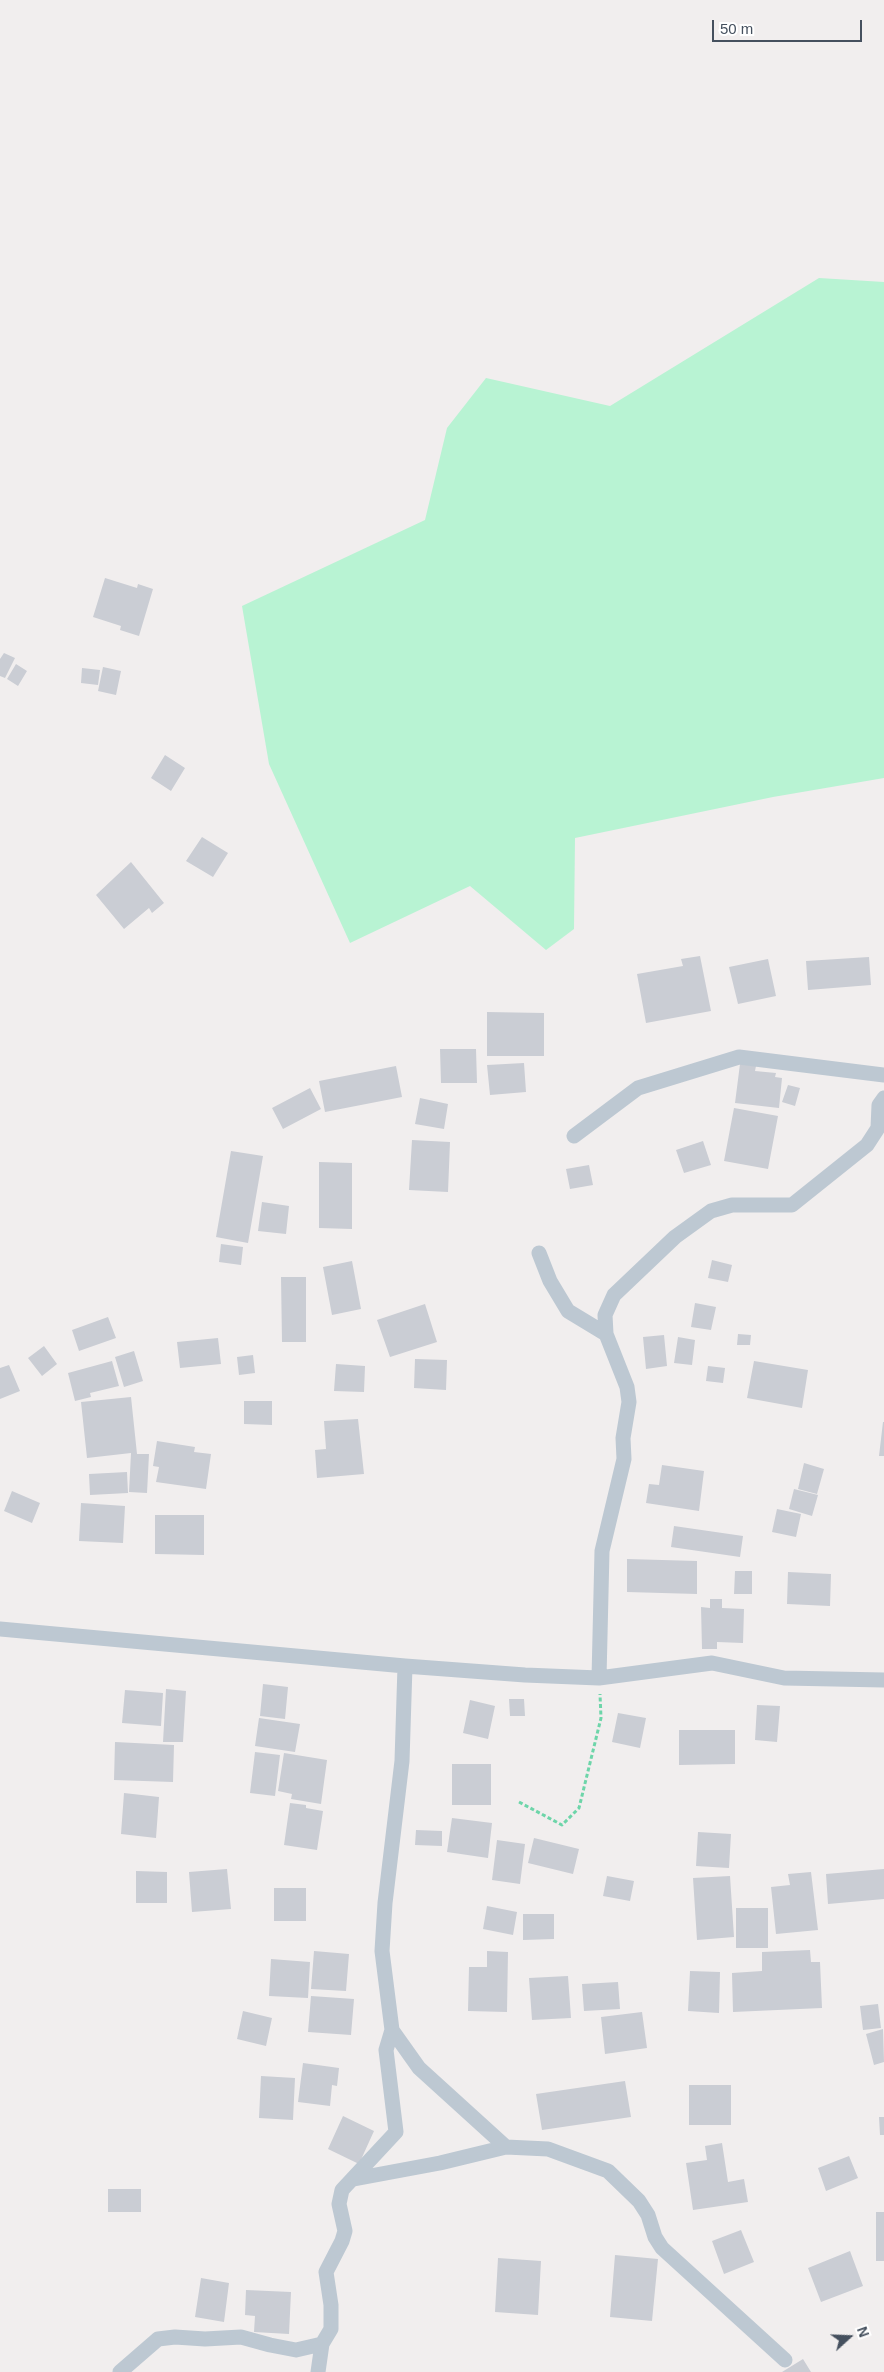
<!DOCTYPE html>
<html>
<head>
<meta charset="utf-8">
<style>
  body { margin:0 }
  #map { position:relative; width:884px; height:2372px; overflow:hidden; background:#f1eeee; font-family:Helvetica,sans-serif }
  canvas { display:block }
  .north { position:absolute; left:824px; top:2312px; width:50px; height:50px; -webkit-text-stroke:4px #fff; paint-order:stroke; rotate:70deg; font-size:14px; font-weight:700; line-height:20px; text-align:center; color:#45505e }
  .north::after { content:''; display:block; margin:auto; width:18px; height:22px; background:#45505e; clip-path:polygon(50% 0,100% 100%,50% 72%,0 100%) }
  .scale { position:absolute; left:712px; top:20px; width:150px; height:22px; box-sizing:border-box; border:2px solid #45505e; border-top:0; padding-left:6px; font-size:15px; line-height:18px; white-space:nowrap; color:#45505e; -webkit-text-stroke:4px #fff; paint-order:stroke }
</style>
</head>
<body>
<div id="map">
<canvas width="884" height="2372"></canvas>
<div class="north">N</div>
<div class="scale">50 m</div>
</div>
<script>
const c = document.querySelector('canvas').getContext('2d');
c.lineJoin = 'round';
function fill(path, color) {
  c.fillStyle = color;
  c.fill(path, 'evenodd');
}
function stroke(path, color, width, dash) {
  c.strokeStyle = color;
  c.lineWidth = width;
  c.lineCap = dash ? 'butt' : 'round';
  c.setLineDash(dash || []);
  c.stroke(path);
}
const green = new Path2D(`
  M819 278 884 282V778L773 797 575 838 574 929 546 950 470 886 350 943 269 764 242 606 425 520 447 428 486 378 610 406Z`);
const building = new Path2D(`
  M105 578 137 588 138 584 153 589 139 636 120 630 121 626 93 617Z
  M4 653 15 658 5 678 0 676V659Z
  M16 664 27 671 18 686 7 679Z
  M103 667 121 671 116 695 98 691Z
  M82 668 100 670 98 685 81 683Z
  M165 755 185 768 171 791 151 778Z
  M202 837 228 853 213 877 186 861Z
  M131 862 164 903 152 913 149 908 124 929 96 895Z
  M700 956 711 1011 646 1023 637 974 683 966 681 959Z
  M869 957 871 985 808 990 806 961Z
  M768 959 776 996 738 1004 729 967Z
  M487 1012 544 1013V1056H487Z
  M440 1049H476L477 1083H441Z
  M524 1063 526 1092 490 1095 487 1065Z
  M740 1064 756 1066 755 1071 776 1073 775 1077 782 1078 779 1108 735 1103Z
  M396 1066 402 1097 325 1112 319 1081Z
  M788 1085 800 1088 795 1106 782 1102Z
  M310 1088 321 1109 283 1129 272 1108Z
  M420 1098 448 1104 444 1129 415 1124Z
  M734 1108 778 1116 768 1169 724 1161Z
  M412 1140 450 1142 448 1192 409 1190Z
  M703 1141 711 1165 684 1173 676 1150Z
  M231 1151 263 1156 248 1243 216 1237Z
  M319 1162 352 1163V1229L319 1228Z
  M589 1165 593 1185 570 1189 566 1169Z
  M262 1202 289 1206 286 1234 258 1231Z
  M221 1244 243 1247 241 1265 219 1262Z
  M712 1260 732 1265 728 1282 708 1278Z
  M352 1261 361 1309 332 1315 323 1267Z
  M281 1277H306V1342H282Z
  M695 1303 716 1307 711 1330 691 1327Z
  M425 1304 437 1342 390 1357 377 1320Z
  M108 1317 116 1338 79 1351 72 1330Z
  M738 1334 751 1335 750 1345H737Z
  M664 1335 667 1366 646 1369 643 1337Z
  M678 1337 695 1340 692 1365 674 1363Z
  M218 1338 221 1364 180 1368 177 1342Z
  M44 1346 57 1364 42 1376 28 1358Z
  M134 1351 143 1381 124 1387 115 1357Z
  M253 1355 255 1373 239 1375 237 1357Z
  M415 1359 447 1360 446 1390 414 1388Z
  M112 1361 119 1386 90 1393 91 1397 75 1401 68 1373Z
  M754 1361 808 1370 802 1408 747 1398Z
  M336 1364 365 1366 364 1392 334 1391Z
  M9 1365 20 1391 0 1399V1368Z
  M708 1366 725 1368 723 1383 706 1381Z
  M131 1397 137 1454H149L147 1493 129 1492 131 1453 87 1458 81 1402Z
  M244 1401H272V1425L244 1424Z
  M358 1419 364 1474 317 1478 315 1450 326 1449 324 1421Z
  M883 1422H884V1456H879Z
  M157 1441 195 1447 194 1452 211 1454 206 1489 156 1482 159 1467 153 1466Z
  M804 1463 824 1469 817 1494 798 1489Z
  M662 1465 704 1471 699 1511 646 1503 649 1484 659 1485Z
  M127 1472 128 1493 90 1495 89 1474Z
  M794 1489 818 1495 812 1516 789 1509Z
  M12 1491 40 1503 32 1523 4 1511Z
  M81 1503 125 1506 123 1543 79 1541Z
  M777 1509 801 1514 796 1537 772 1532Z
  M155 1515H204V1555L155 1554Z
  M674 1526 743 1536 740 1557 671 1547Z
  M627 1559 697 1561V1594L627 1592Z
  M735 1571H752V1594H734Z
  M788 1572 831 1574 830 1606 787 1604Z
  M710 1599H722V1608L744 1609 743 1643 717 1642V1649H702L701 1607 710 1608Z
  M263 1684 288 1687 285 1719 260 1716Z
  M166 1689 186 1691 183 1742H163Z
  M125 1690 163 1693 161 1726 122 1723Z
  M509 1699H524L525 1716H510Z
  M470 1700 495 1706 488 1739 463 1733Z
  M757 1705 780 1706 777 1742 755 1740Z
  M618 1713 646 1718 640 1748 612 1742Z
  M259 1718 300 1724 295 1752 255 1746Z
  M679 1730H735V1764L679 1765Z
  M115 1742 174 1745 173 1782 114 1780Z
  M255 1752 280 1755 275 1796 250 1793Z
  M284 1753 327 1760 321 1804 291 1799 292 1794 278 1791Z
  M452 1764H491V1805H452Z
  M124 1793 159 1797 156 1838 121 1834Z
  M290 1803 306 1805V1808L323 1811 317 1850 284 1845Z
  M452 1818 492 1823 488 1858 447 1852Z
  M416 1830 442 1831V1846L415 1845Z
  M698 1832 731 1834 729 1868 696 1866Z
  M534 1838 579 1849 573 1874 528 1863Z
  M497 1840 525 1844 520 1884 492 1880Z
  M227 1869 231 1909 192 1912 189 1872Z
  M884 1869V1899L828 1904 826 1874Z
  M136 1871 167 1872V1903H136Z
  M811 1872 818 1930 776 1934 771 1887 790 1885 788 1874Z
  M607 1876 634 1881 630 1901 603 1896Z
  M730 1876 734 1937 697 1940 693 1878Z
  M274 1888H306V1921H274Z
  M487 1906 517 1912 513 1935 483 1929Z
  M736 1908H768V1948H736Z
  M523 1914H554V1939L523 1940Z
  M810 1950 811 1962H820L822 2008 733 2012 732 1973 762 1971V1952Z
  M314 1951 349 1954 346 1991 311 1989Z
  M487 1951 508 1952 507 2012 468 2011 469 1967H487Z
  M271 1959 310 1962 308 1998 269 1996Z
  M690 1971 720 1972 719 2013 688 2011Z
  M568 1976 571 2018 532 2020 529 1978Z
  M618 1982 620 2009 584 2011 582 1984Z
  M311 1996 354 1999 351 2035 308 2032Z
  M878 2004 881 2028 863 2030 860 2006Z
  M243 2011 272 2018 266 2046 237 2039Z
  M642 2012 647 2048 605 2054 601 2017Z
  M883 2029 884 2062 874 2065 866 2034Z
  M303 2063 339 2068 337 2086 332 2085 330 2106 298 2102Z
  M261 2076 295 2078 293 2120 259 2118Z
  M625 2081 631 2117 542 2130 536 2094Z
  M689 2085H731V2125H689Z
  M343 2116 374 2131 359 2164 328 2149Z
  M879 2117H884V2135H880Z
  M722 2143 728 2182 744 2179 748 2202 693 2210 686 2163 707 2160 705 2146Z
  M849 2156 858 2178 826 2191 818 2168Z
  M108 2189H141V2212H108Z
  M876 2212H884V2261H876Z
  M741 2230 754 2262 724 2274 712 2241Z
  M850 2251 863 2286 821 2302 808 2268Z
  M615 2255 658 2259 652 2321 610 2317Z
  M498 2258 541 2261 538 2315 495 2312Z
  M201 2278 229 2283 224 2322 195 2317Z
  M246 2290 291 2292 289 2334 254 2332 255 2316 245 2315Z
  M803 2359 811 2372H782Z`);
const path = new Path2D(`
  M519 1802 562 1825 579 1808 601 1718 600 1694`);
const street = new Path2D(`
  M574 1136 638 1088 739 1057 884 1075
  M539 1253 550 1281 568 1311 606 1334
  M0 1629 405 1666 525 1675 599 1678 712 1663 784 1678 884 1680
  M599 1678 602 1551 624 1459 623 1438 629 1402 627 1387 606 1334 605 1315 614 1295 675 1237 711 1211 732 1205H792L867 1145 878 1128 879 1105 884 1098
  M392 2030 419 2068 506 2147
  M354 2179 440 2163 506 2147 548 2149 608 2171 639 2201 648 2215 655 2237 662 2248 785 2360
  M120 2372 158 2339 175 2337 205 2339 241 2337 270 2345 296 2350 322 2344
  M318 2372 322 2344 331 2329V2305L326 2272 342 2241 345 2231 339 2204 342 2190 396 2132 386 2050 392 2030 382 1951 385 1903 402 1761 405 1666`);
fill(green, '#b8f3d3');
fill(building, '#cacdd4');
stroke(path, '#6dd5a9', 3, [4, 2.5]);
stroke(street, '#bdc8d2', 15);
</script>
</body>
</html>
